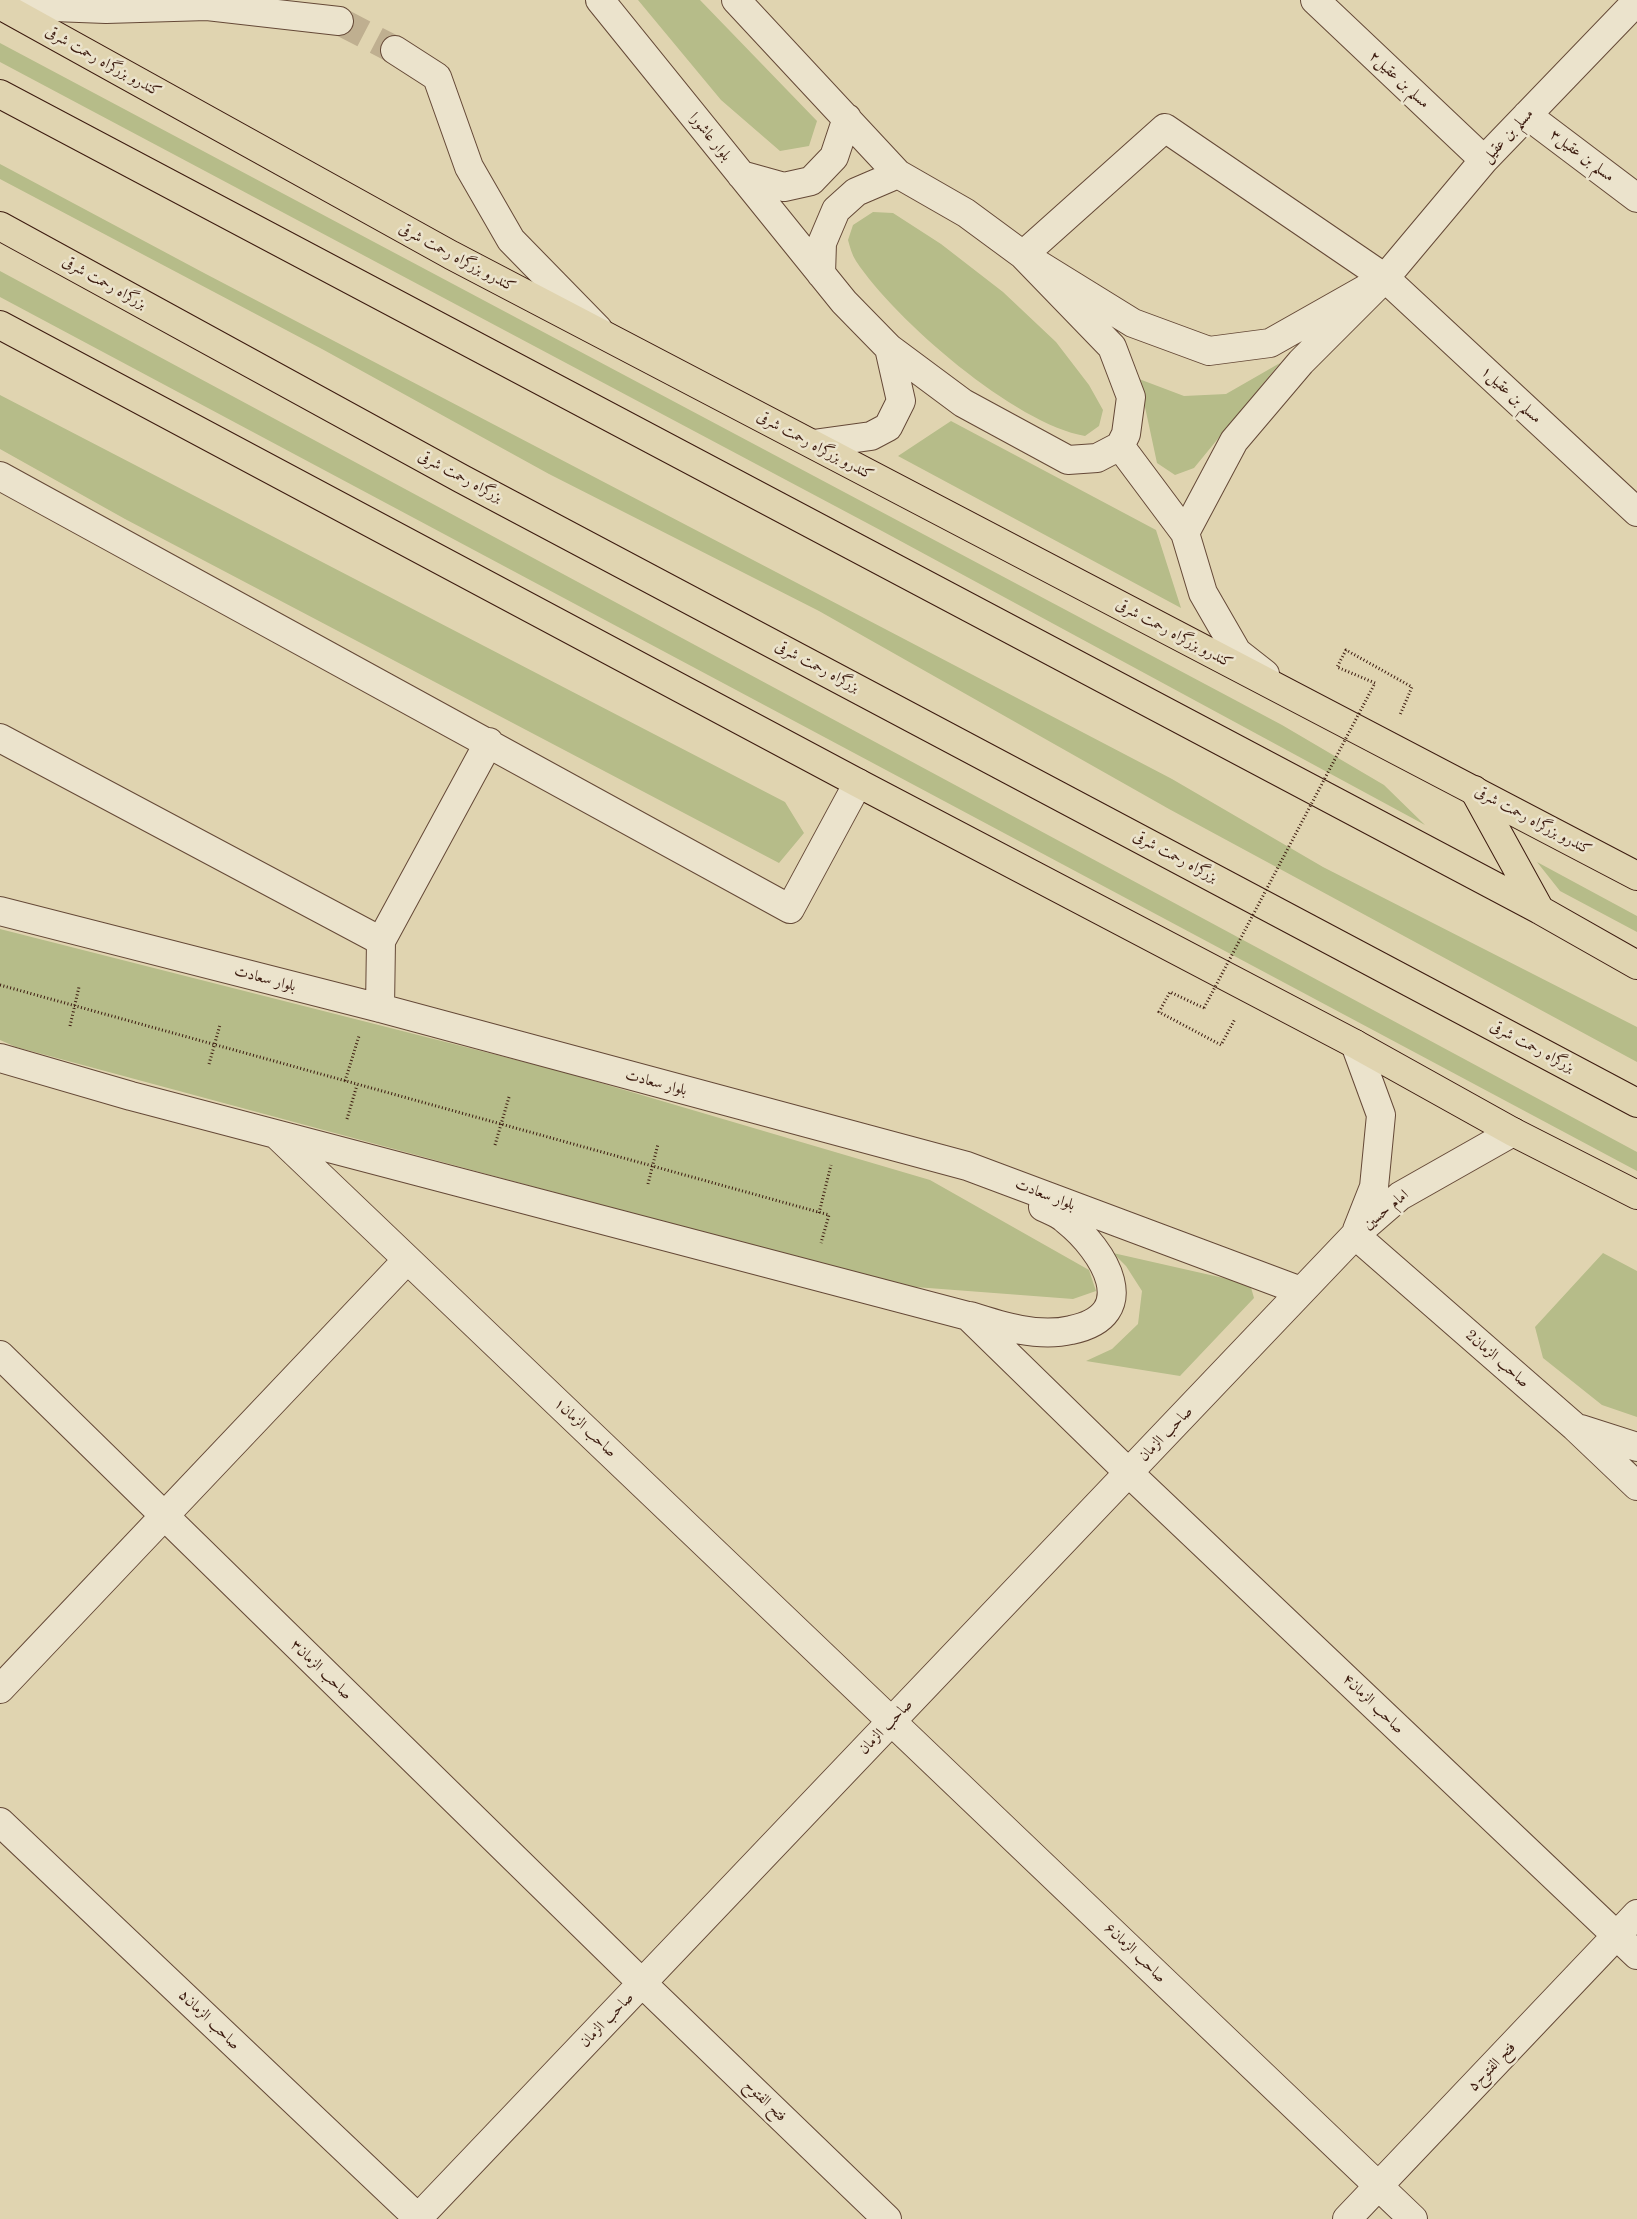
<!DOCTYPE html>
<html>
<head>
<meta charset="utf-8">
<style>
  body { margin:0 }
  canvas { display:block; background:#e0d4b0 }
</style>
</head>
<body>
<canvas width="1637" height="2219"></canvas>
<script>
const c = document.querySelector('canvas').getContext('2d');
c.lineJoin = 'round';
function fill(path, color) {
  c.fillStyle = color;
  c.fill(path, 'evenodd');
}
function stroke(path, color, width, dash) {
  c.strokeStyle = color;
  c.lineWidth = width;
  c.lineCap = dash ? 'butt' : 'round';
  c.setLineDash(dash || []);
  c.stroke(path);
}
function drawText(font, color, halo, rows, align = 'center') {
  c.font = font + ' "Old Standard TT",Amiri,serif';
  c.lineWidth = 5;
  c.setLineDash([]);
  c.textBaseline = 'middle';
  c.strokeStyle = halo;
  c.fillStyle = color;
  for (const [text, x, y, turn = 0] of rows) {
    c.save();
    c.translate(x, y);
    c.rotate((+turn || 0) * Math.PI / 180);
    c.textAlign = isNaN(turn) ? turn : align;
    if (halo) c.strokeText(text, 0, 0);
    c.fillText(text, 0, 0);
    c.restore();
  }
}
const green = new Path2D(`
  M638 0H700L817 121 809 146 780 151 721 100Z
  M0 43 1282 725 1384 785 1425 825 882 531 0 62Z
  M0 164 204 273 1172 779 1323 867 1637 1027V1062L1169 809 819 611 549 474 322 349 0 179Z
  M873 212 893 213 941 244 1003 292 1056 342 1089 385 1103 410 1099 426 1085 436C1015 424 895 320 856 261 852 255 850 247 848 240L853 225Z
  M0 271 1637 1152V1171L0 297Z
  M1280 363 1194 468 1175 475 1157 463 1139 379 1184 396 1226 394Z
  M0 395 785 802 804 833 779 863 125 519 0 449Z
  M951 421 1156 530 1181 608 898 456Z
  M1537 862 1637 916V932L1560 891Z
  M0 929 560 1071 930 1180 1089 1270 1096 1291 1073 1299 902 1286 16 1047 0 1040Z
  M1113 1253 1250 1284 1254 1298 1180 1376 1086 1361 1112 1349 1138 1324 1142 1291 1126 1266Z
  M1603 1253 1637 1271V1417L1602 1405 1543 1358 1535 1327Z`);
const minorTunnel = new Path2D(`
  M339 21 395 50`);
const path = new Path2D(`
  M1375 683 1337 667 1346 650 1412 687 1400 715
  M0 985 829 1215 821 1243
  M1204 1008 1170 992 1159 1012 1221 1045 1235 1019
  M70 1026 79 987
  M209 1064 220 1025
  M345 1081 359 1036
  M347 1119 357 1085
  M495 1145 509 1097
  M648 1184 658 1144
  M819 1213 831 1165`);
const minor = new Path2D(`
  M600 0 844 302 889 348 963 403 1068 460 1097 458 1120 446 1126 434 1131 397 1112 347 1023 255 966 213 898 174 856 192 836 210 822 243 821 274
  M736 0 898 174
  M1315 0 1484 160
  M1 5 106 9 207 6 339 21
  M395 50 437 77 469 167 511 240 598 329
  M1527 115 1637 198
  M741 175 784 187 811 181 834 157 847 118
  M1385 278 1270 343 1209 351 1133 323 1023 255 1165 128 1385 278 1637 512
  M813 444 871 436 888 427 901 401 889 348
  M1120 446 1185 533
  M0 476 790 909 858 783
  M1265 674 1237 652 1203 593 1185 533 1234 441 1301 362 1385 278 1484 160 1637 1
  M0 738 381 941 489 742
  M0 911 380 1008 967 1166 1301 1291
  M380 1008 381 941
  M1355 1044 1381 1115 1374 1187 1357 1230
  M0 1058 131 1096 968 1316 1129 1473 1637 1955
  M278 1136 1413 2219
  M1355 1235 1575 1427 1637 1486
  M970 1316C1001 1326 1038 1338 1071 1330 1144 1315 1104 1250 1066 1220 1060 1214 1051 1211 1043 1207
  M0 1355 642 1983 887 2219
  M1581 1429 1637 1447
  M0 1689 407 1260
  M0 1822 419 2219
  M417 2219 1355 1235 1400 1196 1513 1132
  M1347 2219 1637 1914`);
const major = new Path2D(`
  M0 5 451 255 1637 876
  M0 325 858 783 1355 1044 1513 1132 1637 1195`);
const highway = new Path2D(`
  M0 94 1540 910 1637 965
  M0 226 462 479 1637 1103
  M1474 790 1540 910`);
const pathBridge = new Path2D(`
  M1204 1008 1375 683`);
const streetNames = [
  ["کندرو بزرگراه رحمت شرقی",103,62,29],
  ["مسلم بن عقیل۲",1399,80,43],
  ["مسلم بن عقیل",1508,136,-47],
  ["بلوار عاشورا",710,137,51],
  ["مسلم بن عقیل۳",1582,156,37],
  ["کندرو بزرگراه رحمت شرقی",457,258,28],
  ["بزرگراه رحمت شرقی",104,283,29],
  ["مسلم بن عقیل۱",1511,395,43],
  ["کندرو بزرگراه رحمت شرقی",815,446,28],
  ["بزرگراه رحمت شرقی",460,477,28],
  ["کندرو بزرگراه رحمت شرقی",1174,634,28],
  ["بزرگراه رحمت شرقی",817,667,28],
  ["کندرو بزرگراه رحمت شرقی",1533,821,28],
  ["بزرگراه رحمت شرقی",1175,857,28],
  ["بلوار سعادت",265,979,15],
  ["بزرگراه رحمت شرقی",1532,1047,28],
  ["بلوار سعادت",656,1083,15],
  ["بلوار سعادت",1045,1195,21],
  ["امام حسین",1386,1210,-39],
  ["2صاحب الزمان",1497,1359,41],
  ["صاحب الزمان۱",585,1428,43],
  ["صاحب الزمان",1166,1434,-46],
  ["صاحب الزمان۳",321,1670,44],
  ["صاحب الزمان۴",1373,1704,44],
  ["صاحب الزمان",886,1727,-46],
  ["صاحب الزمان۶",1135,1953,44],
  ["صاحب الزمان۵",209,2020,44],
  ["صاحب الزمان",607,2020,-46],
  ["فتح الفتوح۵",1492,2067,-46],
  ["فتح الفتوح",765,2101,44]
];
fill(green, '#b6bc89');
stroke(minorTunnel, '#bfaf90', 28, [28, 14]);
stroke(minor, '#654937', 30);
stroke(major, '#3c1b0f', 30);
stroke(highway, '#3c1b0f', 30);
stroke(path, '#3c1b0f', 3, [1, 2.5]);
stroke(minor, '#ebe3cc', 28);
stroke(major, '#e0d4b0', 28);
stroke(highway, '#e0d4b0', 28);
stroke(pathBridge, '#3c1b0f', 3, [1, 2.5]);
drawText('15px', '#3c1b0f', '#ebe3cc', streetNames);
</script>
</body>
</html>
